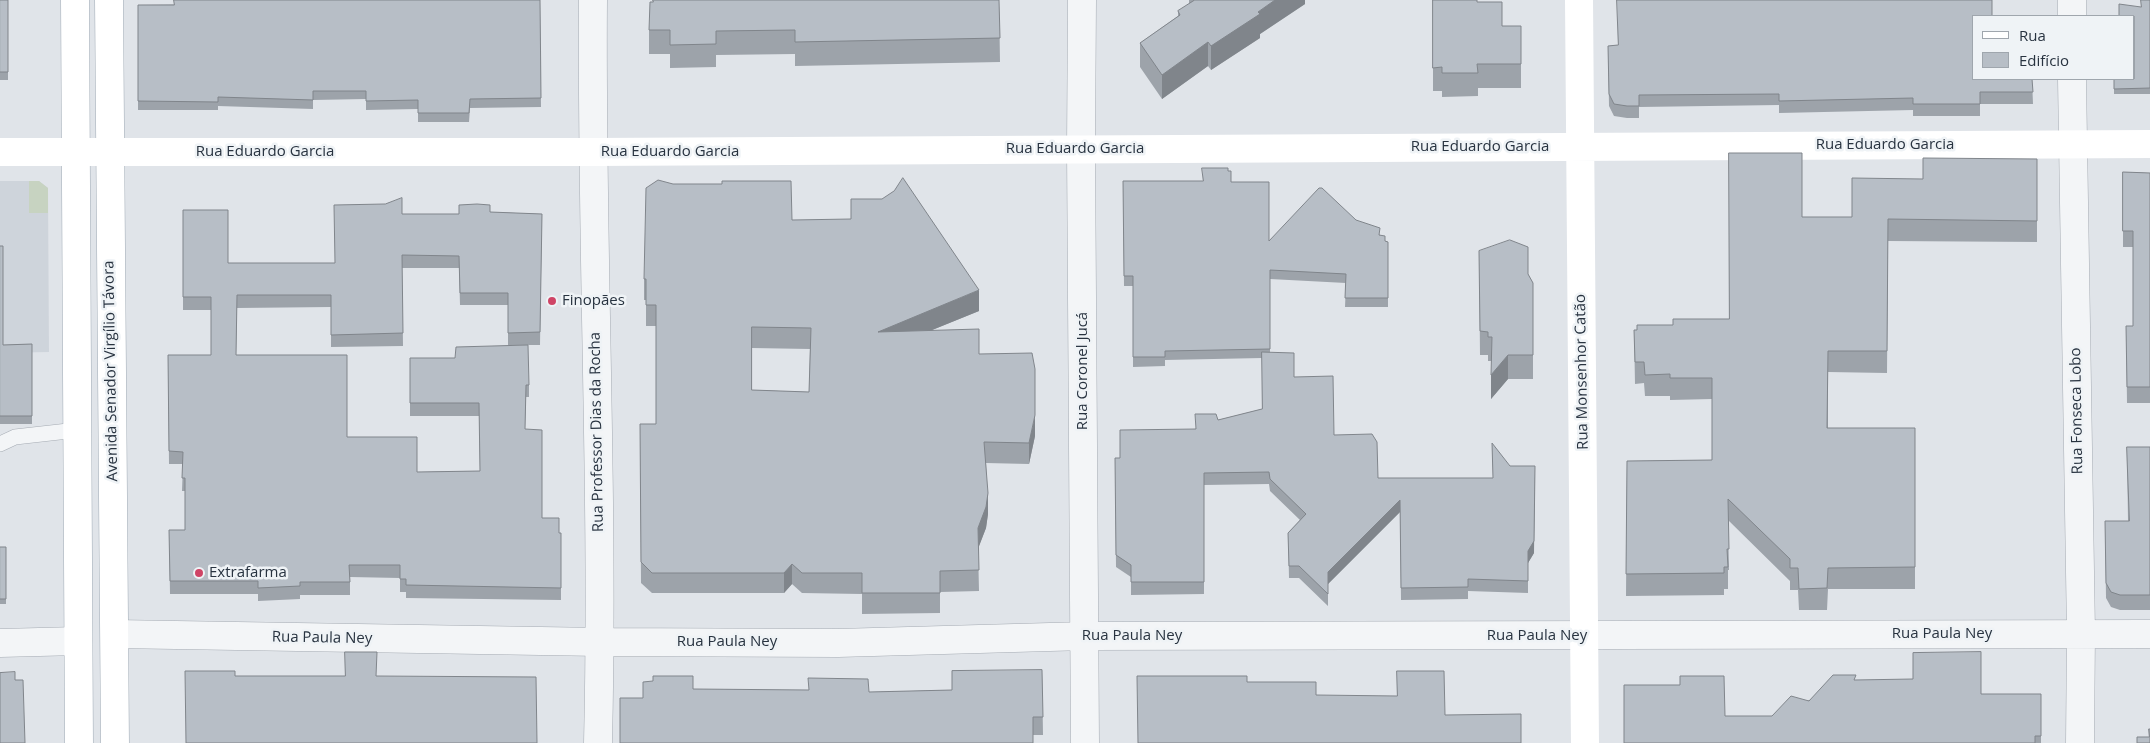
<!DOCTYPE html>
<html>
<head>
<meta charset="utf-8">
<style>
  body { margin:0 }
  #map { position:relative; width:2150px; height:743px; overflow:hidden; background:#e0e4e9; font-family:"Open Sans",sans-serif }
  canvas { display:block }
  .legend { position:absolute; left:1972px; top:15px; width:162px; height:65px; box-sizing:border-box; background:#eff3f6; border:1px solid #9fa6ad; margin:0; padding:6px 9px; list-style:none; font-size:15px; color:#283340 }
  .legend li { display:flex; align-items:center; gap:10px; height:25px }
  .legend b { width:25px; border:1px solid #9fa6ad }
</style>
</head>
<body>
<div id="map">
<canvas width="2150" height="743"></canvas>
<ul class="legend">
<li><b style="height:6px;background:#fff"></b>Rua</li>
<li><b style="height:14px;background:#b7bec6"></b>Edifício</li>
</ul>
</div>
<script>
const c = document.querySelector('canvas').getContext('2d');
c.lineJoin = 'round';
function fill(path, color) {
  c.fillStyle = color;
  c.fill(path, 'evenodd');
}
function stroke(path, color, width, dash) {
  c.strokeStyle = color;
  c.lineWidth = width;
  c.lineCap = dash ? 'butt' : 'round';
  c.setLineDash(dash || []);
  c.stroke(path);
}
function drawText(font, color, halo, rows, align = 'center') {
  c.font = font + ' "Open Sans",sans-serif';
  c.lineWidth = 5;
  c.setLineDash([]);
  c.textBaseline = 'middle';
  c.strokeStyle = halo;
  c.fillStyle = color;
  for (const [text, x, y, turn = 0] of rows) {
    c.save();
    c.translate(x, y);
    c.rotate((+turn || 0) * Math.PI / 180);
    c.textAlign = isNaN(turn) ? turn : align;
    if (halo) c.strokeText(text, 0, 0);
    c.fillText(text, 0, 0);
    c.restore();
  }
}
const built = new Path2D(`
  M0 181H39L48 188 49 352 0 353Z`);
const green = new Path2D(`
  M29 181H39L48 188V213H29Z`);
const lane = new Path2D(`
  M0 444 15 437 77 430`);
const street = new Path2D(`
  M593 0C591 248 604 495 598 743
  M1082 0 1081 149 1085 743
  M2072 16V0
  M2072 79 2081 633 2080 743
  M115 634 601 642 838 643 1085 636 2150 634
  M0 643 78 641`);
const secondary = new Path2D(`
  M1579 0 1585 743
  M0 152H592L2150 144`);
const primary = new Path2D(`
  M75 0 79 743
  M109 0 115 743`);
const wall = new Path2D(`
  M0 0H8V80H0Z
  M540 0 541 107 470 108 469 122H418V109L366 110V99L313 100V109L218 106V110H138V5Z
  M999 0 1000 62 795 66V54L716 55V67L670 68V54H649V30L653 2Z
  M1189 0H1305V4L1260 34V38L1211 70 1208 66 1162 99 1140 67V43L1178 16V11L1189 4Z
  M1433 0 1477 2 1502 26H1521V88H1478V96L1442 97V91H1433Z
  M2150 0V94H2114V79Z
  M1974 16 2032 79 2033 104H1980V116H1913V110L1779 113V105L1639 107V118H1627L1614 116 1609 106 1608 46Z
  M2037 159V242L1888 241 1887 373 1828 372V428H1915V589H1828L1827 610H1799L1798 590H1790V581L1728 520 1729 570H1728V589H1724V595L1626 596 1627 461 1712 460V399L1670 400V396H1645L1644 383 1635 384 1634 330H1637V325H1673L1729 319 1802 217H1852Z
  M2123 172 2150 173V403H2127L2126 326H2133V247H2123Z
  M1123 181 1231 182 1269 241 1356 220 1380 235 1385 241 1388 242V307H1345L1346 283 1270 279V353L1294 377 1334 435 1378 478H1493L1492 443 1534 553 1528 563V593L1468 591V599L1401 600 1400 512 1328 584V606L1299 578H1289L1288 533 1300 520 1270 491 1269 484 1204 485V594L1131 595V577L1116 567 1115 458H1120L1218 420 1262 409V358L1165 360V366L1133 367V286H1124Z
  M183 210 228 263H335L402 214H459L490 212 542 214 540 345H508V305H460L459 268H402L403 346 331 347V307L237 308 236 355 347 437 417 472 480 471 479 416H410V358L529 385V397H526L525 429 542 518 559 533H561V600L406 598V592H400V578L350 577V595H300V599L258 601V594H170L169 530H185V491H182L183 464H169L168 355H211V310H183Z
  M792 220 979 311 932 330 979 354 1035 436 1029 464 986 463 988 514 986 528 978 548 979 591 940 592V613L862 614V594L802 593 792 584 784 593H652L641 583 640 424H656V326H646V300H644V279ZM752 348 810 349 809 392 752 390Z
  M0 246 3 345 32 344V424H0Z
  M1479 251 1528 274 1533 283V379H1508L1491 399 1492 361H1488V355H1480Z
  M2127 447H2150V610H2120L2111 607 2106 598 2105 521H2128Z
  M0 547H6V604H0Z
  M1042 670 1043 735H1033L693 689 869 692 952 690Z
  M1856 680 1981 694H2041V743H1624L1680 685 1725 716H1772Z`);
const shadedWall = new Path2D(`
  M1275 0H1305V4L1260 34V38L1211 70V46Z
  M1208 42V66L1162 99V75Z
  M979 290V311L878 352V332Z
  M1508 355V379L1491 399V375Z
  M1035 415V436L1029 464V443Z
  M1535 466 1534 553 1528 563V551Z
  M988 493V514L986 528 978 549V528Z
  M1400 500V512L1328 584V572Z
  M792 564V584L784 593V573Z`);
const building = new Path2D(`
  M0 0H8V72H0Z
  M174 0H540L541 98 470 99 469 113H418V100L366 101V91H313V100L218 97V102L138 101V5H174Z
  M653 0H999L1000 38 795 42V30L716 31V44L670 45V30H649L650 2H653Z
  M1195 0H1275L1258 12 1260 14 1211 46 1208 42 1162 75 1140 43 1180 15 1178 11Z
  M1433 0H1477V2H1502V26H1521V64H1477L1478 73H1442V67L1433 68Z
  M1617 0H1992V16H1974V79H2032L2033 92H1980V104H1913V98L1779 101V94L1639 95V106H1627L1614 104 1609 94 1608 46 1618 45Z
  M2141 0H2150V88L2114 89V79H2134V16H2119V4L2141 7Z
  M1729 153H1802V217H1852V178L1923 179V158L2037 159V221L1888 219 1887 351H1828L1827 428H1915V567L1828 568 1827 588 1799 589 1798 568H1790V559L1728 499 1729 549H1727L1728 567H1724V573L1626 574 1627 461 1712 460V378H1670V374L1645 375 1644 362H1635L1634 330H1637V325H1673V319H1729Z
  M1202 168H1228V171H1231V182H1269V241L1319 188H1322L1356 220 1380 228 1379 235 1385 236V241L1388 242V298H1345L1346 274 1270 270V349L1165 351V357H1133V276H1124L1123 181H1203Z
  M2123 172 2150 173V387H2127L2126 326H2133V231H2123Z
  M903 178 979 290 878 332 979 329V354L1032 353 1035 369V415L1029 443 984 442 988 493 986 507 978 528 979 570 940 571V593H862V573H802L792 564 784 573H652L641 562 640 424H656V305H646V279H644L646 188 658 180 673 184H722V181H791L792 220 851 219V199H882L894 191ZM752 327 811 328 809 392 752 390Z
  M402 198V214H459V205L477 204 490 205V212L542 214 540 332 508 333V293H460L459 256 402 255 403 333 331 335V295H237L236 355H347V437H417V472L480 471 479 403H410V358H455L456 347 528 345 529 385H526L525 429 542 430V518H559V533H561V588L406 585V579H400V565H349L350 582H300V586L258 588V581H170L169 530H185V478H182L183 452 169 451 168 355H211V297H183V210H228V263H335L334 205 385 204Z
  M1510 240 1528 247V274L1533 283V355H1508L1491 375 1492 337H1488V332L1480 331 1479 251Z
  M0 246H3V345L32 344V416H0Z
  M1262 352 1294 353V377L1333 376 1334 435 1372 434 1377 442 1378 478H1493L1492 443 1510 466H1535L1534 541 1528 551V581L1468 579V587L1401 588 1400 500 1328 572V594L1299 566H1289L1288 533 1306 514 1270 479 1269 472 1204 473V582H1131V565L1116 555 1115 458H1120V430L1196 429 1195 414H1216L1218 420 1262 409Z
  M2127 447H2150V595H2120L2111 592 2106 583 2105 521H2129Z
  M0 547H6V599H0Z
  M345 652H377L376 676 536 677 537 743H186L185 671H235V676H345Z
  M1981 652V694H2041V736H2035V743H1624V685H1680V676H1724L1725 716H1772L1791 696 1809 701 1833 675H1856L1854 680 1913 679V653Z
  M1042 670 1043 717H1033V743H620V698H643V682L653 681V676H693V689L809 690 808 678 868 679 869 692 952 690V671Z
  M1397 671H1444L1445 715 1521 714V743H1138L1137 676H1247V682H1316V695L1397 696Z
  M15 672V680H23L25 743H0V673Z
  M2149 729H2150V743H2137V737H2149Z`);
const markers = [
  [552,301,5,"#cf4466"],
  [199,573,5,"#cf4466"]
];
const streetNames = [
  ["Rua Eduardo Garcia",1885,145],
  ["Rua Eduardo Garcia",1480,147],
  ["Rua Eduardo Garcia",1075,149],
  ["Rua Eduardo Garcia",265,152],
  ["Rua Eduardo Garcia",670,152],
  ["Avenida Senador Virgílio Távora",111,371,-91],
  ["Rua Coronel Jucá",1083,371,-90],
  ["Rua Monsenhor Catão",1582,372,-91],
  ["Rua Fonseca Lobo",2077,411,-91],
  ["Rua Professor Dias da Rocha",597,432,-91],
  ["Rua Paula Ney",1942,634],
  ["Rua Paula Ney",1132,636],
  ["Rua Paula Ney",1537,636],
  ["Rua Paula Ney",322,638,1],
  ["Rua Paula Ney",727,642]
];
const poiNames = [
  ["Finopães",562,301],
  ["Extrafarma",209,573]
];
fill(built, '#ced4db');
fill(green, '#c7d3c1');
stroke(lane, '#a5abb3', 16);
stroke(street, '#a5abb3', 29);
stroke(primary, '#9faab5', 29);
stroke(lane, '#f3f5f7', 15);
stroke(street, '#f3f5f7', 28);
stroke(secondary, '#fff', 28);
stroke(primary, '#fff', 28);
fill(wall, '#9da3aa');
fill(shadedWall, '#80858b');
fill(building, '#b7bec6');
stroke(building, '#80858b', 1);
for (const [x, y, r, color] of markers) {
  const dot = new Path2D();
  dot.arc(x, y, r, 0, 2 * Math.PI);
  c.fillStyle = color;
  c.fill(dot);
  stroke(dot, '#eff3f6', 2);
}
drawText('15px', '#283340', '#eff3f6', streetNames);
drawText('15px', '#283340', '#eff3f6', poiNames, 'left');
</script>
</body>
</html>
